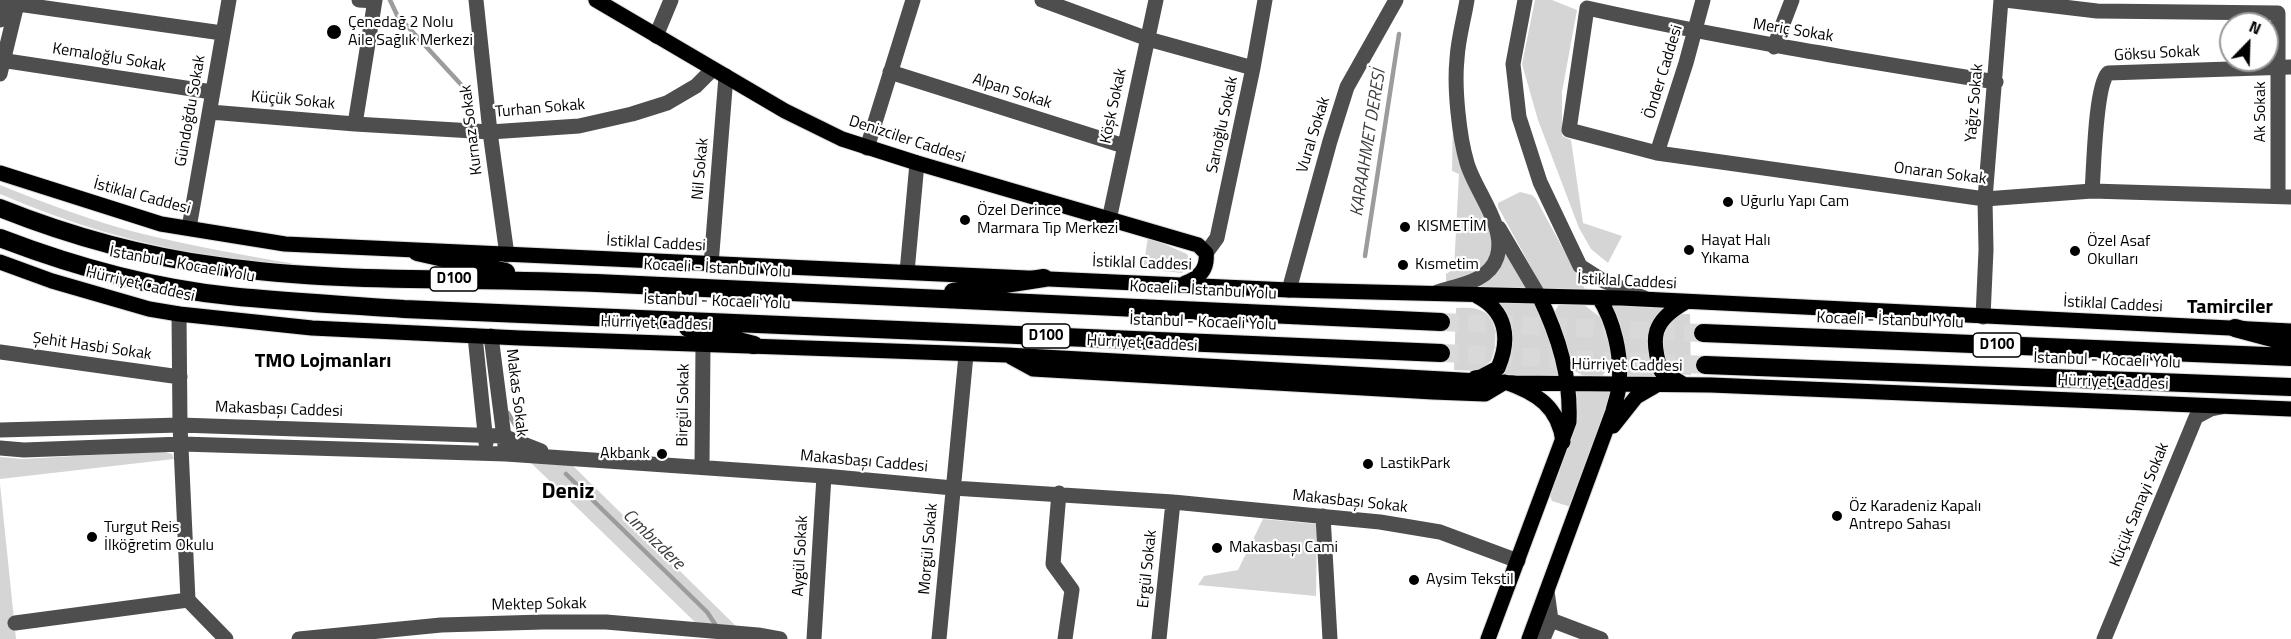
<!DOCTYPE html>
<html>
<head>
<meta charset="utf-8">
<style>
  body { margin:0 }
  #map { position:relative; width:2291px; height:639px; overflow:hidden; background:#fff; font-family:"Titillium Web",sans-serif }
  canvas { display:block }
  .north { position:absolute; left:2219px; top:12px; width:60px; height:60px; box-sizing:border-box; background:#fff; border:2px solid #999; border-radius:50%; rotate:23deg; font-size:16px; font-weight:700; line-height:24px; text-align:center; color:#000 }
  .north::after { content:''; display:block; margin:auto; width:21px; height:27px; background:#000; clip-path:polygon(50% 0,100% 100%,50% 72%,0 100%) }
</style>
</head>
<body>
<div id="map">
<canvas width="2291" height="639"></canvas>
<div class="north">N</div>
</div>
<script>
const c = document.querySelector('canvas').getContext('2d');
c.lineJoin = 'round';
function fill(path, color) {
  c.fillStyle = color;
  c.fill(path, 'evenodd');
}
function stroke(path, color, width, dash) {
  c.strokeStyle = color;
  c.lineWidth = width;
  c.lineCap = dash ? 'butt' : 'round';
  c.setLineDash(dash || []);
  c.stroke(path);
}
function drawText(font, color, halo, rows, align = 'center') {
  c.font = font + ' "Titillium Web",sans-serif';
  c.lineWidth = 4.5;
  c.setLineDash([]);
  c.textBaseline = 'middle';
  c.strokeStyle = halo;
  c.fillStyle = color;
  for (const [text, x, y, turn = 0] of rows) {
    c.save();
    c.translate(x, y);
    c.rotate((+turn || 0) * Math.PI / 180);
    c.textAlign = isNaN(turn) ? turn : align;
    if (halo) c.strokeText(text, 0, 0);
    c.fillText(text, 0, 0);
    c.restore();
  }
}
const green = new Path2D(`
  M1535 0H1552L1577 10 1562 92V136L1571 140 1583 223 1622 236 1608 263 1591 249 1579 228 1538 120 1522 64Z
  M1453 119 1490 221 1494 242 1486 268 1446 284V274L1454 269 1459 174 1452 171Z
  M0 185C45 203 92 221 139 233 192 246 247 256 301 265 271 262 240 261 210 256 138 244 67 223 0 194Z
  M1520 192 1532 195 1536 199 1586 291H1544L1498 207V203Z
  M1148 237 1187 254 1190 260 1188 268 1182 273 1143 269Z
  M1503 244 1533 291 1463 288Z
  M1493 300 1538 301 1546 318 1560 378 1496 377 1503 371Z
  M1560 302 1583 304 1605 321 1613 359 1602 377 1588 378 1571 369 1553 315Z
  M1608 304 1665 307 1649 347 1651 366 1664 379 1623 380Z
  M1456 308C1463 308 1473 307 1480 310 1500 318 1497 346 1491 361L1477 371 1454 370Z
  M1677 314H1690L1691 375 1676 374 1665 366 1661 333Z
  M1574 385 1611 387 1605 413 1571 507 1552 501 1550 496 1574 429Z
  M162 451 172 454 174 459 0 479V457L23 459Z
  M527 459 568 461 742 632 700 627Z
  M0 484 16 639H0Z
  M1263 519 1317 524 1316 596 1198 585 1204 576 1238 570Z`);
const stream = new Path2D(`
  M390 0 397 15 467 91
  M1365 256 1399 34
  M508 413 520 433
  M566 474 707 612 717 627`);
const highwayTunnel = new Path2D(`
  M1441 322 1703 333
  M1441 353 1705 365`);
const minor = new Path2D(`
  M359 0 375 1
  M476 0 490 132 507 255
  M1042 0 1148 39 1253 68
  M1525 0 1513 64 1519 117 1540 182 1580 266 1602 280 1644 298
  M2005 0 2097 11 2278 13V196
  M4 2 222 33
  M0 20 5 0
  M656 36 671 0
  M1774 47 1792 0
  M0 60 212 92
  M890 72 1124 146
  M0 74 18 0
  M1996 82C1859 60 1722 38 1587 8L1569 130 1657 153 1985 199 2092 191 2291 197
  M210 112 355 124 375 0
  M355 124 490 132 579 126 632 114 667 103 696 86 713 69
  M867 148 913 0
  M1657 153 1686 63 1703 0
  M2092 191C2094 168 2095 87 2108 73L2291 67
  M1109 220 1156 0
  M189 228 229 0
  M1499 228 1539 296
  M1206 253 1217 238 1253 68 1265 0
  M711 265 726 76
  M907 272 917 163
  M1289 290 1330 141 1347 87 1396 0
  M1437 292C1458 285 1489 282 1497 257 1507 227 1475 191 1467 163 1459 136 1454 87 1457 59 1458 39 1464 19 1467 0
  M1983 317 1986 250 1985 199 2001 0
  M475 336 486 443
  M491 336 505 445
  M0 352 180 377
  M0 430 180 425 503 436 541 451
  M0 448 24 450 182 444 506 454 824 476 953 488 1173 502 1380 522 1440 532 1518 561
  M702 467 703 344
  M1059 493 1053 564 1072 590 1065 639
  M1323 516 1330 639
  M188 600 226 639
  M1551 620 1601 639
  M15 623 188 600 180 425 179 314
  M299 639 441 625 543 622H606L758 635 780 639
  M814 639 824 476
  M939 639 966 355
  M1159 639 1173 502
  M1543 639 1551 620 1547 591
  M2104 639 2196 417 2211 409 2221 407`);
const major = new Path2D(`
  M596 0 785 111 842 139 917 163 1198 245 1206 253C1208 269 1199 278 1185 283
  M0 173 161 224 285 244 1289 290 1621 298 2291 331
  M0 262 52 281 149 309 179 314 312 328 520 338 1007 355 1515 383 1711 385 2291 409
  M1011 357 1033 369 1433 392 1485 394 1505 382C1537 393 1559 407 1563 442
  M1475 378 1481 377 1498 368C1511 338 1506 311 1477 296
  M1683 384 1661 371C1650 337 1653 321 1684 303
  M1613 426 1636 397 1655 386
  M1488 639 1569 422C1571 377 1559 337 1539 296
  M1529 639 1613 411C1615 402 1619 393 1619 384 1622 356 1614 321 1599 298`);
const highway = new Path2D(`
  M0 208C70 236 143 256 218 266 343 284 470 277 596 283 878 296 1159 309 1441 322
  M0 238C73 266 152 288 230 296 288 302 346 305 404 309L1441 353
  M417 252 506 272
  M953 292 1044 278
  M688 328 754 345
  M2235 328 2291 343
  M1703 333 2291 357
  M1705 365 2291 387`);
const markers = [
  [334,32,8,"#000"],
  [1728,202,6,"#000"],
  [965,220,6,"#000"],
  [1405,227,6,"#000"],
  [1689,250,6,"#000"],
  [2075,251,6,"#000"],
  [1403,265,6,"#000"],
  [662,454,6,"#000"],
  [1368,464,6,"#000"],
  [1837,516,6,"#000"],
  [92,537,6,"#000"],
  [1217,548,6,"#000"],
  [1414,580,6,"#000"]
];
const shields = [
  [454,279,48],
  [1046,336,48],
  [1997,345,48]
];
const shieldNames = [
  ["D100",454,279],
  ["D100",1046,336],
  ["D100",1997,345]
];
const poiNames = [
  ["Çenedağ 2 Nolu",348,23],
  ["Aile Sağlık Merkezi",348,41],
  ["Uğurlu Yapı Cam",1740,202],
  ["Özel Derince",977,211],
  ["Marmara Tıp Merkezi",977,229],
  ["KISMETİM",1417,227],
  ["Hayat Halı",1701,241],
  ["Yıkama",1701,259],
  ["Özel Asaf",2087,242],
  ["Okulları",2087,260],
  ["Kısmetim",1415,265],
  ["Akbank",650,454,"right"],
  ["LastikPark",1380,464],
  ["Öz Karadeniz Kapalı",1849,507],
  ["Antrepo Sahası",1849,525],
  ["Turgut Reis",104,528],
  ["İlköğretim Okulu",104,546],
  ["Makasbaşı Cami",1229,548],
  ["Aysim Tekstil",1426,580]
];
const streetNames = [
  ["Meriç Sokak",1793,31,9],
  ["Göksu Sokak",2157,54,-3],
  ["Kemaloğlu Sokak",109,58,9],
  ["Önder Caddesi",1664,72,-73],
  ["Alpan Sokak",1012,92,18],
  ["Küçük Sokak",293,101,5],
  ["Yağız Sokak",1975,103,-85],
  ["Köşk Sokak",1114,106,-78],
  ["Turhan Sokak",540,109,-5],
  ["Gündoğdu Sokak",191,111,-80],
  ["Ak Sokak",2261,112,-90],
  ["Sarıoğlu Sokak",1223,125,-78],
  ["Kurnaz Sokak",472,130,-97],
  ["Vural Sokak",1314,135,-73],
  ["Denizciler Caddesi",907,140,18],
  ["Nil Sokak",701,169,-85],
  ["Onaran Sokak",1940,174,7],
  ["İstiklal Caddesi",142,197,15],
  ["İstiklal Caddesi",656,244,3],
  ["İstiklal Caddesi",1142,264,2],
  ["İstanbul - Kocaeli Yolu",182,265,10],
  ["Kocaeli - İstanbul Yolu",717,269,3],
  ["İstiklal Caddesi",1627,282,3],
  ["Hürriyet Caddesi",140,285,13],
  ["Kocaeli - İstanbul Yolu",1203,291,3],
  ["İstanbul - Kocaeli Yolu",717,302,2],
  ["İstiklal Caddesi",2113,305,3],
  ["Kocaeli - İstanbul Yolu",1890,321,2],
  ["İstanbul - Kocaeli Yolu",1203,323,2],
  ["Hürriyet Caddesi",656,324,2],
  ["Hürriyet Caddesi",1142,344,3],
  ["Şehit Hasbi Sokak",92,347,8],
  ["İstanbul - Kocaeli Yolu",2107,361,2],
  ["Hürriyet Caddesi",1627,366,1],
  ["Hürriyet Caddesi",2113,383,2],
  ["Makas Sokak",516,393,83],
  ["Birgül Sokak",684,405,-89],
  ["Makasbaşı Caddesi",279,410,2],
  ["Makasbaşı Caddesi",864,462,5],
  ["Makasbaşı Sokak",1350,502,6],
  ["Küçük Sanayi Sokak",2140,505,-68],
  ["Morgül Sokak",929,549,-85],
  ["Aygül Sokak",801,556,-87],
  ["Ergül Sokak",1148,569,-84],
  ["Mektep Sokak",539,605,-1]
];
const waterNames = [
  ["KARAAHMET DERESİ",1369,143,-81],
  ["Cımbızdere",653,540,44]
];
const quarterNames = [
  ["Tamirciler",2230,308],
  ["TMO Lojmanları",323,362]
];
const districtNames = [
  ["Deniz",568,493]
];
fill(green, '#d5d5d5');
stroke(stream, '#9c9c9c', 4.5);
stroke(highwayTunnel, '#d9d9d9', 18, [18, 9]);
stroke(major, '#dbdbdb', 17);
stroke(highway, '#dbdbdb', 20);
stroke(minor, '#4e4e4e', 15);
stroke(major, '#000', 15);
stroke(highway, '#000', 18);
for (const [x, y, r, color] of markers) {
  const dot = new Path2D();
  dot.arc(x, y, r, 0, 2 * Math.PI);
  c.fillStyle = color;
  c.fill(dot);
  stroke(dot, '#fff', 2);
}
for (const [x, y, w] of shields) {
  const box = new Path2D();
  box.roundRect(x - w / 2, y - 12, w, 24, 4.5);
  c.fillStyle = '#fff';
  c.fill(box);
  stroke(box, '#000', 1.5);
}
drawText('bold 15px', '#000', null, shieldNames);
drawText('16px', '#000', '#fff', poiNames, 'left');
drawText('16px', '#000', '#fff', streetNames);
drawText('italic 18px', '#3d3d3d', '#fff', waterNames);
drawText('bold 20px', '#000', '#fff', quarterNames);
drawText('bold 22px', '#000', '#fff', districtNames);
</script>
</body>
</html>
